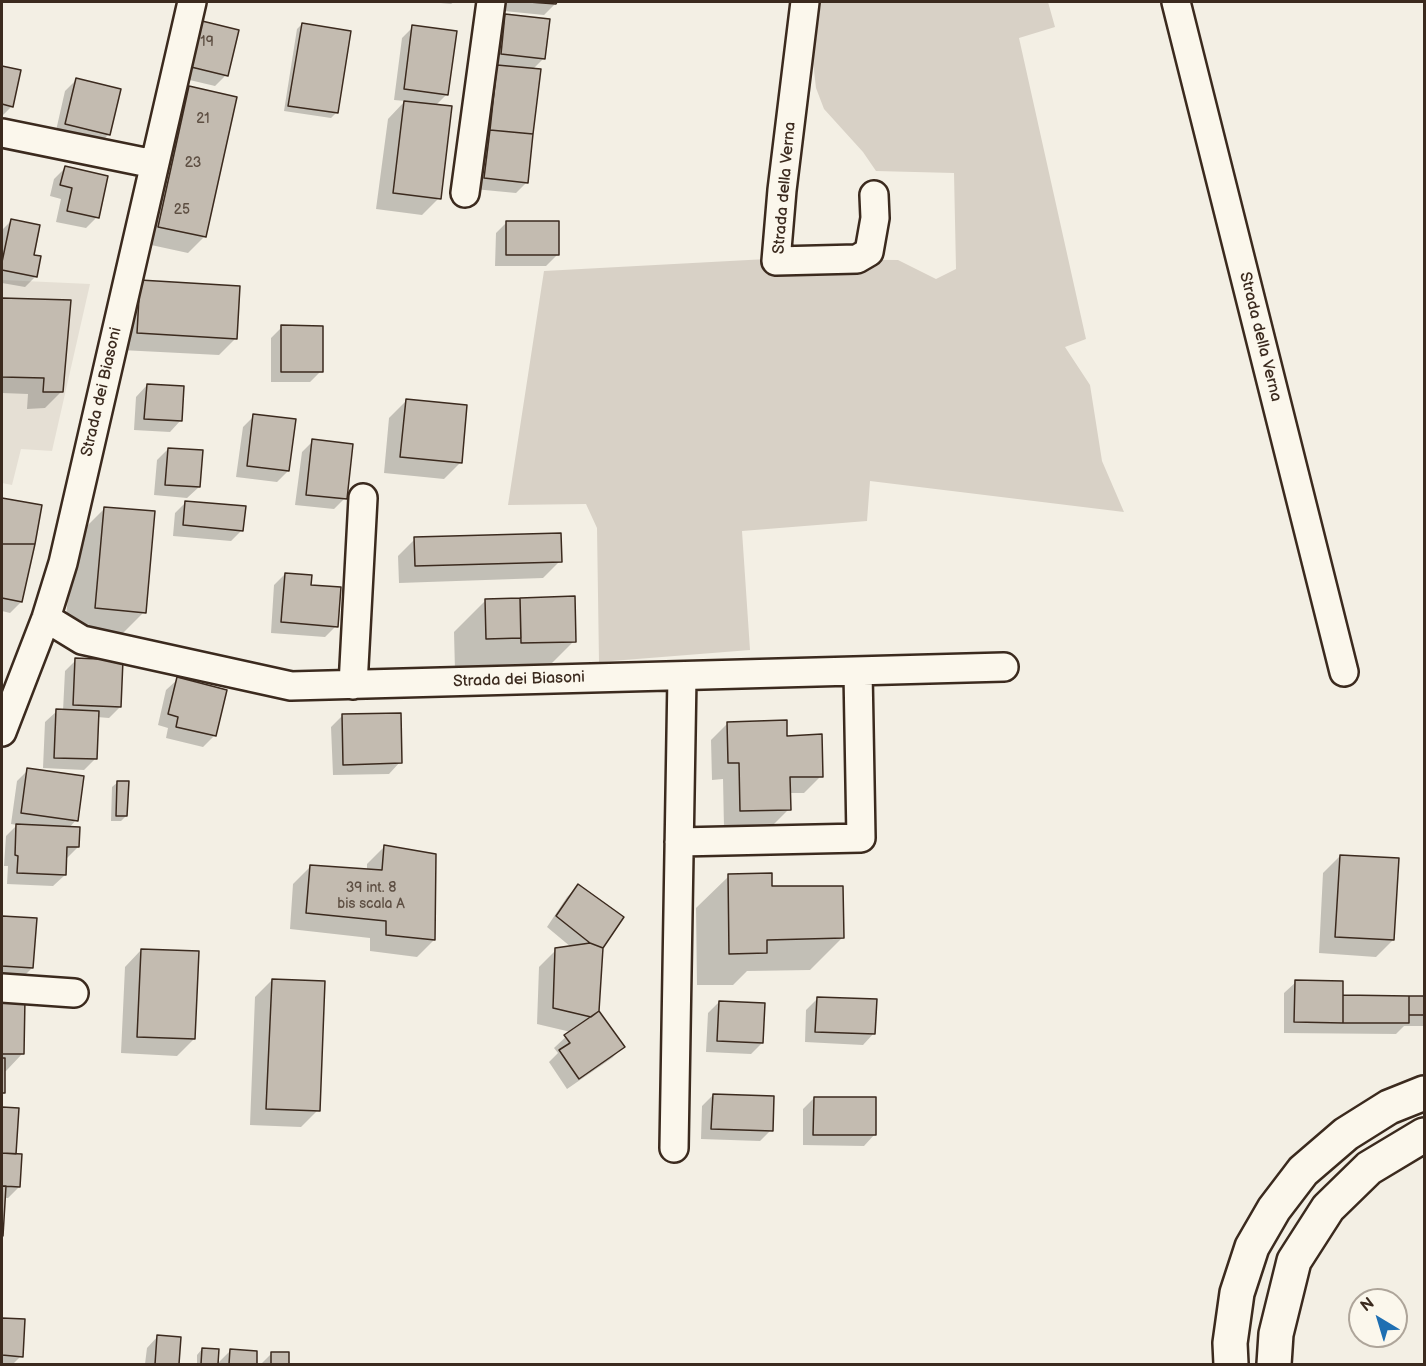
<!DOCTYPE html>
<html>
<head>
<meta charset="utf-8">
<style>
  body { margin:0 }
  #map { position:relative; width:1426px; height:1366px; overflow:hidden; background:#f3efe4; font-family:"Balsamiq Sans",sans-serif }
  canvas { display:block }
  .frame { position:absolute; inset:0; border:3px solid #3b2a1e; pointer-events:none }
  .north { position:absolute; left:1348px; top:1288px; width:60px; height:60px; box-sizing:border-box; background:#fbf7ec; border:2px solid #aea59a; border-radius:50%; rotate:322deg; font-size:16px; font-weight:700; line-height:24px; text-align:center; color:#3b2a1e }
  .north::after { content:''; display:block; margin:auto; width:21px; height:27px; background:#1f6fb2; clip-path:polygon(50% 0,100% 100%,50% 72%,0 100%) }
</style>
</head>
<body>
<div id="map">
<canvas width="1426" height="1366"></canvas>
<div class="frame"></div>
<div class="north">N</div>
</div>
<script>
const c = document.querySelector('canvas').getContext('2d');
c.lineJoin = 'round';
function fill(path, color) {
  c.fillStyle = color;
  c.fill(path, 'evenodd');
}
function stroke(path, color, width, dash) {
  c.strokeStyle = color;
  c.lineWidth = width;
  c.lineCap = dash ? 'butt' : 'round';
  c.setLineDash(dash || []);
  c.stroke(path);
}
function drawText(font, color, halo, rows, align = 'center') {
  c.font = font + ' "Balsamiq Sans",sans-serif';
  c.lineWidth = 4.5;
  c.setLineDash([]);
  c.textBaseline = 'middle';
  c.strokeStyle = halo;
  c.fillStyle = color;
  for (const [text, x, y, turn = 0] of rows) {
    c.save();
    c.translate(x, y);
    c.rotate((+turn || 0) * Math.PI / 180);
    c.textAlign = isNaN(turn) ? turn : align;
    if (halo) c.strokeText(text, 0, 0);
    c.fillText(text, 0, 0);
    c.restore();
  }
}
const built = new Path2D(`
  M2 280 90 284 52 451 21 449 12 485 2 483Z`);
const green = new Path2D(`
  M821 2H1048L1055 27 1019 38 1086 339 1065 347 1090 385 1102 461 1124 512 870 481 867 521 742 531 750 650 599 662 597 528 586 504 508 505 544 271 767 259 898 260 936 279 956 269 954 173 876 171 863 152 824 109 816 88 813 62Z`);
const shadow = new Path2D(`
  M430 2H454L451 4Z
  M495 2H555V4L544 15 494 10Z
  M506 16 544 58 532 70 527 182 516 193 474 189 486 77 498 65H491L495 27Z
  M302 24 336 113 331 118 284 111 297 29Z
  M413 27 447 94 435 106 439 198 422 215 376 209 388 119 405 101 394 100 402 38Z
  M237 31 226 75 215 86 177 77Z
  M2 67 20 72 12 106 2 116Z
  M76 80 109 134 98 145 55 135 65 91Z
  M190 88 205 236 188 253 142 243 173 105Z
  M65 168 97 217 86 228 56 222 61 199 50 196 54 179Z
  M11 221 32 256 36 276 25 287 2 283V230Z
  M507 222 557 255 546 266H495L496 233Z
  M140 282 236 338 219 355 121 350Z
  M2 300 69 302 62 391 45 408 27 409 28 394 2 393Z
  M282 327 321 371 310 382H271V338Z
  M147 385 181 420 170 432 134 430 136 397Z
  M406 401 461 462 444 479 384 473 389 418Z
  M254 416 288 471 277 482 236 477 243 427Z
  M313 441 345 498 334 509 295 505 302 452Z
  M168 449 199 487 187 498 154 495 157 460Z
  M2 499 40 506 21 602 10 613 2 611Z
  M186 502 242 530 231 541 173 536 175 513Z
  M105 508 144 612 112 644 64 640 73 540Z
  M415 539 560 561 543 578 399 583 398 556Z
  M285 574 336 626 325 637 271 633 274 585Z
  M486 600 574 641 542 673 455 671 454 632Z
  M76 660 120 707 109 718 97 717 95 759 84 770 43 768 45 722 57 711H63L65 671Z
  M178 679 214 736 203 747 166 738 168 728 158 725 166 690Z
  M342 716 400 762 389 774 333 775 331 727Z
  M728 723 786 737 821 776 804 793H789V809L772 826 724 828 723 779 712 780 711 740Z
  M28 770 76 820 69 828 78 847 67 858 65 875 53 886 7 884 8 866H4L6 836 17 825 11 824 17 781Z
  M118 782 126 816 121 821H111L112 787Z
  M384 847 434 940 417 957 370 951V938L290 929 293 884 310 867 367 871V864Z
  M1340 856 1393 940 1376 957 1319 953 1323 873Z
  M729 876 842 938 810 970 747 971 733 985H697L696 908Z
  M578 886 602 948 598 1012 623 1047 612 1058 567 1089 549 1062 558 1053 554 1048 571 1032 537 1024 539 967 556 950 571 947 547 927 567 897Z
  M2 918 35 920 32 968 21 979 2 978Z
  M141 950 194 1039 177 1056 121 1053 125 967Z
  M272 980 318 1110 301 1127 250 1125 255 997Z
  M1296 982 1342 997H1424V1026H1404L1396 1034 1284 1033V993Z
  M2 999 22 1054 6 1071H4L3 1092 2 1094Z
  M817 999 874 1033 863 1045 805 1042 806 1010Z
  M719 1002 762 1043 751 1054 706 1052 708 1013Z
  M713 1095 771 1130 760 1141 701 1139 702 1106Z
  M814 1098 875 1134 864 1146 803 1145V1109Z
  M2 1108 17 1109 14 1156 19 1187 8 1198H4L2 1236Z
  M2 1319 23 1321 21 1356 13 1364H2Z
  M158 1336 179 1338 177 1364H145L147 1348Z
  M202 1349 218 1350 217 1364 230 1351 256 1352 255 1364H197V1355Z
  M271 1354H288V1364H261Z`);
const building = new Path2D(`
  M529 2H557L556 4Z
  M505 14 550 19 545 59 501 54Z
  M198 20 239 30 228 76 187 66Z
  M302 23 351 31 338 113 288 106Z
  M412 25 457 31 448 95 404 89Z
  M497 65 541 69 533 134 490 130Z
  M2 66 21 70 13 107 2 104Z
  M76 78 121 89 110 135 65 124Z
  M189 86 237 97 206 237 158 227Z
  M404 101 452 106 441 199 393 193Z
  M490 130 533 134 528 183 484 178Z
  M65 166 108 176 99 218 67 211 72 188 60 185Z
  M11 219 40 225 34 255 41 256 37 277 2 270V262Z
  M506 221H559V255H506Z
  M140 280 240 286 237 339 137 333Z
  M2 298 71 300 63 392H43L44 378 2 377Z
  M281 325 323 326V372H281Z
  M147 384 184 386 182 421 144 419Z
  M406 399 467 405 462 463 400 457Z
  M253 414 296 419 289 471 247 466Z
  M312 439 353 444 347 499 306 495Z
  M168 448 203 450 200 487 165 485Z
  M2 498 42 505 35 544H2Z
  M185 501 246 506 243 531 183 525Z
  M104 507 155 511 146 613 95 608Z
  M561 533 562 562 415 566 414 537Z
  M2 544H35L22 602 2 598Z
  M285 573 312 575 311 585 341 587 338 627 281 622Z
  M575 596 576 642 521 643 520 598Z
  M520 598 521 638 486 639 485 599Z
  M75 658 123 660 121 707 73 705Z
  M177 677 227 690 216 736 176 727 178 717 168 714Z
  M56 709 99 711 97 759 54 758Z
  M401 713 402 763 343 765 342 714Z
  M787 720V736L822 734 823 777H790L791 810 740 811 739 763H728L727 722Z
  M27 768 84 776 78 821 21 813Z
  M117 781H129L127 816H116Z
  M16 824 80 827 79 847H67L66 875 17 873 18 856 15 855Z
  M384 845 436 854 435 940 386 935V921L306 913 310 865 382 870Z
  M1340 855 1399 858 1394 940 1335 937Z
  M772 873V886H843L844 938 767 940V953L729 954 728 874Z
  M578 884 624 917 603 948 590 943 556 916Z
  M2 916 37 918 33 968 2 966Z
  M590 943 603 948 599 1011 591 1017 553 1008 555 948Z
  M141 949 199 951 195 1039 137 1037Z
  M272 979 325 981 320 1111 266 1109Z
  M1295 980 1343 981V1023L1294 1022Z
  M1343 995 1409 996V1023H1343Z
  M1409 996H1424V1015H1409Z
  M2 997 25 998 24 1054H2Z
  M817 997 877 999 875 1034 815 1032Z
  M719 1001 765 1003 763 1043 717 1041Z
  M599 1011 625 1047 579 1079 559 1050 570 1043 564 1035Z
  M2 1058H5V1093H2Z
  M713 1094 774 1096 773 1131 711 1129Z
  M814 1097H876V1135H813Z
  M2 1107 19 1108 16 1154 2 1153Z
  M2 1153 22 1154 20 1187 2 1186Z
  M2 1186H6L3 1236H2Z
  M2 1318 25 1319 23 1357 2 1355Z
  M157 1335 181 1337 179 1364H155Z
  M202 1348 219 1349 218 1364H201Z
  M230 1349 257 1351V1364H229Z
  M271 1352H289V1364H271Z`);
const minor = new Path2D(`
  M805 2 782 190 776 261 857 259 869 252 875 218 874 195
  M1176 2 1344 672
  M2 133 154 164
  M465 193 491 2
  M46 618 82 640 291 686 1004 667
  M353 685 363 498
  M2 732 46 618 63 563 192 2
  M679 842 861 838 858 671
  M2 988 74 993
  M674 1148 682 676`);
const primary = new Path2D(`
  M1231 1364 1230 1343 1237 1293 1252 1247 1274 1209 1303 1171 1346 1134 1389 1107 1424 1093
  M1274 1364 1276 1334 1294 1261 1328 1208 1369 1168 1424 1135`);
const numberNames = [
  ["19",207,42],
  ["21",203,119],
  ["23",193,163],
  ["25",182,210],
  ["39 int. 8",371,888],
  ["bis scala A",371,904]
];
const streetNames = [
  ["Strada della Verna",785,188,-85],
  ["Strada della Verna",1260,337,76],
  ["Strada dei Biasoni",102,392,-77],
  ["Strada dei Biasoni",519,680,-2]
];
fill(built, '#e5dfd4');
fill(green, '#d8d1c6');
fill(shadow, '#0003');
fill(building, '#c3bbb0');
stroke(building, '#3b2a1e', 1.5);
stroke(minor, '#3b2a1e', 32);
stroke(primary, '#3b2a1e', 38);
stroke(minor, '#fbf7ec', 27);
stroke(primary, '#fbf7ec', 33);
drawText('14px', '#5d4e42', null, numberNames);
drawText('16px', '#3b2a1e', '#fbf7ec', streetNames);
</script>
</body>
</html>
